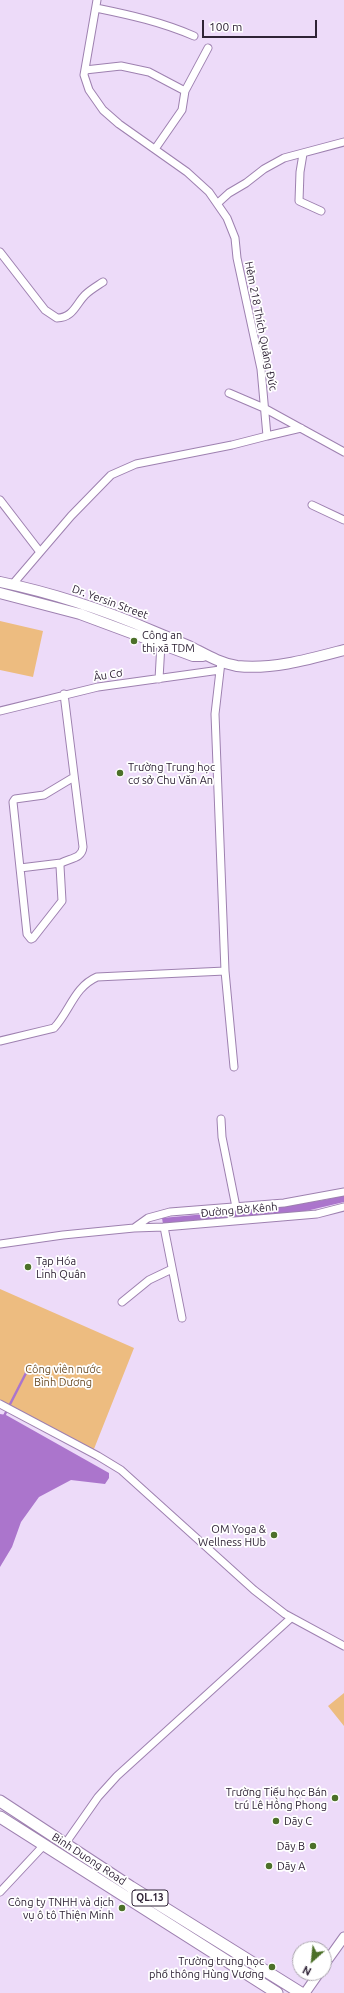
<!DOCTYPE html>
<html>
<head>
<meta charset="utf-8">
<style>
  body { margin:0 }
  #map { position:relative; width:344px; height:1993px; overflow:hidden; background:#eddbf9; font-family:Ubuntu,sans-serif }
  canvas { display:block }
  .north { position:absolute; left:292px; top:1941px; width:40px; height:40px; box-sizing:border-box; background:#fff; border:1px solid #aca7af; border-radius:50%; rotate:207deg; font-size:11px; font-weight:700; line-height:16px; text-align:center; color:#2f2336 }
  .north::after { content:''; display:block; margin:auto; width:14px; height:18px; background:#4c7029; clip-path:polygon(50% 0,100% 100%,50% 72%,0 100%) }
  .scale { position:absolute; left:202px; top:20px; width:115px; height:18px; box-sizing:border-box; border:2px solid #2f2336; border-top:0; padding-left:5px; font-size:12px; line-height:14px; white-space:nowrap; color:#2f2336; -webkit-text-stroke:3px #fff; paint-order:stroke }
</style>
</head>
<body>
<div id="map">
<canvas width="344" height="1993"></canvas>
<div class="north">N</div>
<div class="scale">100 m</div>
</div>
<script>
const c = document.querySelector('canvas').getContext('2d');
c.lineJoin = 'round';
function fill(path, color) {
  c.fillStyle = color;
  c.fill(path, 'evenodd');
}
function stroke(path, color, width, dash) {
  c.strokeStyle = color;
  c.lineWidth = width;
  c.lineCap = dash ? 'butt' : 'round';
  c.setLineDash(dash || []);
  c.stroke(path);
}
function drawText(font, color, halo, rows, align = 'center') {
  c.font = font + ' Ubuntu,sans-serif';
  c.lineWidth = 3.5;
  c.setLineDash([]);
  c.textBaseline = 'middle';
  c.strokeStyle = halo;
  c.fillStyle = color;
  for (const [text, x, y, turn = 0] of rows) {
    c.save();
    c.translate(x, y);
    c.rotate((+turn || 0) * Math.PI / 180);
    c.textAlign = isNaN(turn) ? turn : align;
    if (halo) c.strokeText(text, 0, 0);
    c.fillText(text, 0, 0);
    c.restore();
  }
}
const green = new Path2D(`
  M0 621 43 631 33 677 0 670Z
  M0 1289 134 1348 92 1454 0 1402Z
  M344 1693V1726L328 1706Z`);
const water = new Path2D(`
  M344 1195V1202L306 1211 275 1215 163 1224 162 1218C199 1215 235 1211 272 1207 296 1204 320 1202 344 1195Z
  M0 1414 6 1415 109 1473V1478L105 1484 71 1480 39 1497 21 1522 12 1547 0 1567Z`);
const stream = new Path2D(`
  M3 1418 26 1373`);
const minor = new Path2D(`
  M96 8C130 15 162 22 194 36
  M85 70 121 66 149 72 185 91 182 110 155 149
  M185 91 208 48
  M303 154 300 172 299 201 321 211
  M218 203 229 193 246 183 264 169 284 158 344 142
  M0 252 45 310 57 318C73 318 76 304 85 295 90 290 97 286 103 282
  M229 393 264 408 344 452
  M267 436 301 428
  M0 500 40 552
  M312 505 344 520
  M12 585 71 516 111 475 136 464 232 445 267 436 261 369 237 258 235 238 227 218 209 192 187 172 119 124 103 110 89 90 84 75 97 0
  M221 662 215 714 225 971 234 1067
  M159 679 161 644
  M64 694 83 847C82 859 70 858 61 863L60 866 62 901 33 938 31 939 27 934 13 802 15 799 44 795 74 777
  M0 711 98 687 220 670
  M20 868 61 863
  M0 1041 54 1028C70 1011 74 987 97 977L225 971
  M221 1119 222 1137 236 1207
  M164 1227 182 1318
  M134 1228 164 1227 317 1214 344 1207
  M0 1244 63 1235 134 1228 148 1218 170 1212 284 1203 344 1192
  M122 1302 149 1280 172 1269
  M0 1404 98 1456 121 1470 254 1590 285 1614 344 1646
  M65 1844 98 1797 117 1776 291 1618
  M0 1892 44 1845`);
const tertiary = new Path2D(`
  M324 1965 344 1937
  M305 1993 319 1973`);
const secondary = new Path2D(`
  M0 582C53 593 104 610 153 631 165 636 177 641 189 646 205 654 219 663 237 666 272 670 310 659 344 650
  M0 593 80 614 193 656H203`);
const trunk = new Path2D(`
  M0 1801 131 1887 301 1993
  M0 1817 277 1993`);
const markers = [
  [134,641,4,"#4c7029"],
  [120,773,4,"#4c7029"],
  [28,1267,4,"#4c7029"],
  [274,1535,4,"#4c7029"],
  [335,1798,4,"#4c7029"],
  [276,1821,4,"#4c7029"],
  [313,1846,4,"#4c7029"],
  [269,1866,4,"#4c7029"],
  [122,1908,4,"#4c7029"],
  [272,1967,4,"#4c7029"]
];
const shields = [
  [150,1898,36]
];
const shieldNames = [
  ["QL.13",150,1898]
];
const streetNames = [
  ["Hẻm 218 Thích Quảng Đức",261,326,79],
  ["Dr. Yersin Street",110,602,20],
  ["Âu Cơ",108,675,-9],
  ["Đường Bờ Kênh",239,1210,-5],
  ["Binh Duong Road",89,1859,33]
];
const poiNames = [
  ["Công an",142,635],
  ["thị xã TDM",142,648],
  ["Trường Trung học",128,767],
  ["cơ sở Chu Văn An",128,780],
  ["Tạp Hóa",36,1261],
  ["Linh Quân",36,1274],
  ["OM Yoga &",266,1529,"right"],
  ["Wellness HUb",266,1542,"right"],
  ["Trường Tiểu học Bán",327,1792,"right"],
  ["trú Lê Hồng Phong",327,1805,"right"],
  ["Dãy C",284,1821],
  ["Dãy B",305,1846,"right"],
  ["Dãy A",277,1866],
  ["Công ty TNHH và dịch",114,1902,"right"],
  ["vụ ô tô Thiện Minh",114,1915,"right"],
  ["Trường trung học",264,1961,"right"],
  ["phổ thông Hùng Vương",264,1974,"right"]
];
const parkNames = [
  ["Công viên nước",63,1369],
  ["Bình Dương",63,1382]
];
fill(green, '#edbc80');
fill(water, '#ab75cc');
stroke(stream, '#ab75cc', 2.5);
stroke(minor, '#9e81b0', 9);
stroke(tertiary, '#9e81b0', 11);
stroke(secondary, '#9e81b0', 12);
stroke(trunk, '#9e81b0', 13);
stroke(minor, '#fff', 7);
stroke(tertiary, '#fff', 9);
stroke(secondary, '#fff', 10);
stroke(trunk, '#fff', 11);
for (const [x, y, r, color] of markers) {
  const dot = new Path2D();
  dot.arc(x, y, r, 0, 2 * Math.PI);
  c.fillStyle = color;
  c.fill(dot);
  stroke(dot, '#fff', 1.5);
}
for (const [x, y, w] of shields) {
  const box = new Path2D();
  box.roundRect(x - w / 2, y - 8, w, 16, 3);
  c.fillStyle = '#fff';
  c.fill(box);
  stroke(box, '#2f2336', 1);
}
drawText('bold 10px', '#2f2336', null, shieldNames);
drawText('11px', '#2f2336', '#fff', streetNames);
drawText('11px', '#2f2336', '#fff', poiNames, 'left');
drawText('11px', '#6d4f29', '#fff', parkNames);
</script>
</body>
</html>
